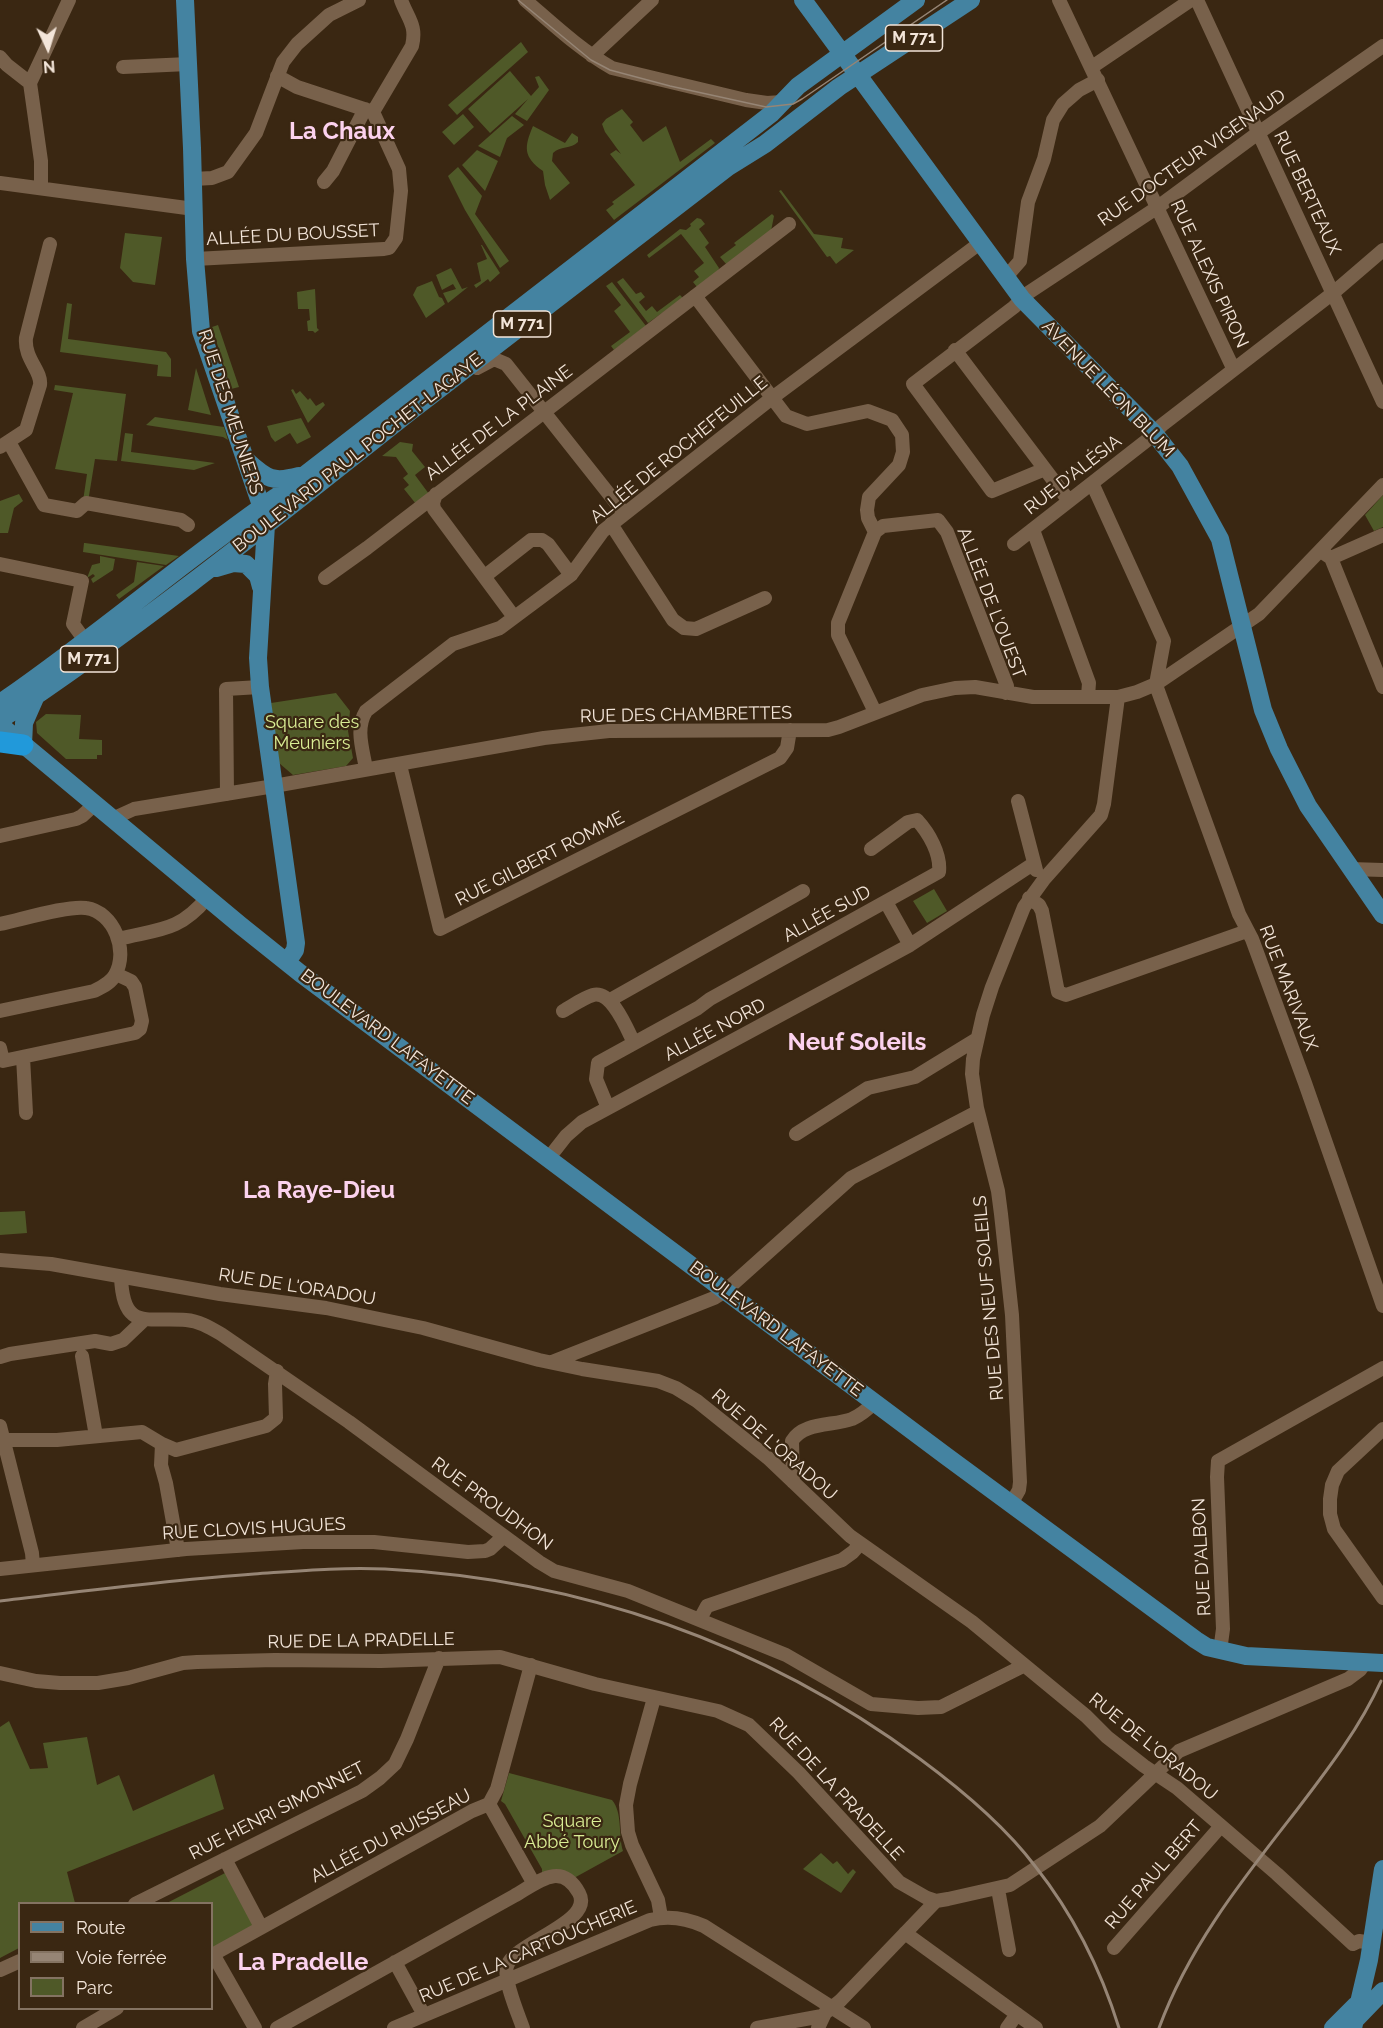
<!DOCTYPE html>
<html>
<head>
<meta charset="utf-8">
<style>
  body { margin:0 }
  #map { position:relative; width:1383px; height:2028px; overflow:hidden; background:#3a2712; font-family:Raleway,sans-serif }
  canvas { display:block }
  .legend { position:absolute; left:18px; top:1902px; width:195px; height:108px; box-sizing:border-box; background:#3a2712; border:2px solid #847362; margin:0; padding:8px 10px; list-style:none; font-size:18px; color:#f3e5d9 }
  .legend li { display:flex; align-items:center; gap:12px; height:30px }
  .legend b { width:30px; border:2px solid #847362 }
  .north { position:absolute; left:18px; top:18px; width:60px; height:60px; -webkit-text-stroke:4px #3a2712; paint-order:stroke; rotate:176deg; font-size:16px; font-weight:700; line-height:24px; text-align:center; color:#f3e5d9 }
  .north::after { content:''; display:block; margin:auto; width:21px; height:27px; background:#f3e5d9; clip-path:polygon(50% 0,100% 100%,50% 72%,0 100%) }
</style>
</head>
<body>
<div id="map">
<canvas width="1383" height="2028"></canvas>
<ul class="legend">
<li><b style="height:8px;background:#4483a1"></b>Route</li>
<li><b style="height:8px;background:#968575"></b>Voie ferrée</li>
<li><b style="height:16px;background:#4f5928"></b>Parc</li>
</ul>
<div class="north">N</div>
</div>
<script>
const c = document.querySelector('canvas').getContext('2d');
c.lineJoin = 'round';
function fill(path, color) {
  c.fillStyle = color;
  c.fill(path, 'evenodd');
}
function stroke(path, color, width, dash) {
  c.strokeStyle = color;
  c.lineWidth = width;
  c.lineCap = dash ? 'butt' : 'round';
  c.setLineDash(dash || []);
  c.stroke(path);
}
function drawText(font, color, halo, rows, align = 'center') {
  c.font = font + ' Raleway,sans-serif';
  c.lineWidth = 4.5;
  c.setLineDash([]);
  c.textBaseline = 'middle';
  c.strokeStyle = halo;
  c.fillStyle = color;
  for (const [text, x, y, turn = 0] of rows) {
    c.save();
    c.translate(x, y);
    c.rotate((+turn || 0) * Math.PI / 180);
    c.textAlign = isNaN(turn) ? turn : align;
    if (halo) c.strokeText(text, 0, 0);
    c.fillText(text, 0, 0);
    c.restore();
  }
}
const green = new Path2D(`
  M521 42 528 52 457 115 448 105Z
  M510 71 531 96 539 87 535 77 539 76 549 90 527 121 515 114 528 99 490 133 468 109Z
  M622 109 633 122 630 125 643 142 666 126 680 162 711 139 715 143 614 220 606 210 614 204 612 202 635 185 610 154 616 150 621 154 605 132 602 124 606 119Z
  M463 114 474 127 454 145 442 132Z
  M512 116 524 125 507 138 500 157 478 146Z
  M533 126 565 143 572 133 578 137V142C571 149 560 146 553 153L552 161 570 183 550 200 545 185 543 171C523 157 524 147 533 126Z
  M477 150 498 161 485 191 462 165Z
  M458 167 482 196 475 214 509 261 500 268 465 210 448 176Z
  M781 190 814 234 843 238 841 248 854 250 836 264 830 256 827 257 779 191Z
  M772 214 774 216 771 231 727 265 720 257 736 245 734 243Z
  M697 218 701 219 705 224 699 229 709 243 705 247 719 268 718 271 697 287 693 282 699 277 694 271 704 263 681 234 649 258 647 255 680 229 686 230 691 226 690 224Z
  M125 233 162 237 155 285 133 282 120 268Z
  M481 245H482L500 273 490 282 488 279 476 288 474 285 481 281 477 263 487 259Z
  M451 268 462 289 468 287 448 303 443 293 456 289 453 284 442 290 436 275Z
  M623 278 636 294 641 292 645 297 639 302 646 311 652 306 657 312 680 295 683 298 648 323 617 282Z
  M432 281 439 297 442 298 445 304 426 318 413 295 417 287Z
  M612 282 646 326 614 350 611 346 630 332 614 311 621 305 606 286Z
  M315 289 317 328 319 330 315 333 313 331H308L307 321 310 320 309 309H298L297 292Z
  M67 303 72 304 68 339 166 352 171 359V377L157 376 158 365 60 352Z
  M218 325 239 387 231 389 212 327Z
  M196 368 211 415 188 410Z
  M55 385 126 394 117 461 95 459 88 502 83 501 87 474 55 469 73 393 54 390Z
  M293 389 296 394 300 391 308 400 310 398 316 406 323 402 325 405 308 423 291 390Z
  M155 417 224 427 228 440 223 437 146 425Z
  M301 418 311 437 297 444 290 433 275 442 271 437 267 426Z
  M125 433 133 434 131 452 215 463 194 470 121 461Z
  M400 442 413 444 412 451 425 467 415 475 429 494 416 504 404 489 409 485 403 478 408 474 396 457 382 456Z
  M19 494 23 501 14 508 8 533H0V501Z
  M1383 495V527L1374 531 1365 515Z
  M84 543H85L179 556 166 565 83 552Z
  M100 556 115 559 113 570 93 583 91 579 95 576 93 574 87 578 92 565 100 563Z
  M137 562 164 566 119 599 116 595 134 582Z
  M336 693 350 711 348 731 353 758 346 766 293 775 279 763 271 703Z
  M46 714 81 715 79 739 102 740V755H97V759H66L37 733 36 722Z
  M934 889 947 911 927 923 913 901Z
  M25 1211 27 1233 0 1235V1212Z
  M9 1721 30 1769 48 1768 43 1743 87 1737 97 1785 119 1775 133 1811 214 1774 224 1809 67 1872 75 1903 20 1904 19 1948 0 1958V1727Z
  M509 1773 612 1800C623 1813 618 1835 623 1851L574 1878 542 1874V1869L505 1804 501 1801Z
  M821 1853 833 1864 837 1861 848 1874 853 1869 856 1872 841 1893 803 1869Z
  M227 1872 256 1925 212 1949V1904H165Z`);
const minor = new Path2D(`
  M525 0C553 24 579 49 612 68L746 100 767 103 782 102
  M1059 0 1233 368
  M1197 0 1383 402
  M592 56 652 0
  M0 57 7 65 30 83
  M123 67 188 64
  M1092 67 1191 0
  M373 112 412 46C417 25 408 19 401 0
  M194 179 212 178 228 172 256 133 283 62 297 44 329 15 359 0
  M324 182 333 171 365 109
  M0 183 194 209
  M41 188V161L30 83 69 0
  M195 259 384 249 389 248 396 238 401 191 399 169 373 112 297 87 277 76
  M1006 277 1020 261 1028 202 1044 159 1053 120 1063 104 1079 90 1098 80
  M695 296 786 416 807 424 868 411 892 420 902 435 903 452 899 465 869 497 867 510 868 518 875 532
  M955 350 1069 501
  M477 368 494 359 506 364 624 513
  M9 442 44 505 77 511 86 503 181 520 188 525
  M0 447 26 430 40 385C42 371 24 359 26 338L50 244
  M1045 469 992 491 913 384 1014 307 1028 293 1158 207 1254 136 1383 46
  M1092 483 1164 641 1156 684 1157 688 1239 914 1252 939 1305 1083 1383 1306
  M436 494 433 503 434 509 514 617
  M611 524 673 620 684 628 696 629 765 598
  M1033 530 1089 683 1088 696
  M875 532 883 526 938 520 947 532 1007 686 1006 693
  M1014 544 1146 441 1162 425 1333 293 1383 250
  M1325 554 1331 558 1383 535
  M1331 558 1383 687
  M0 564 82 581 73 624 86 642
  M485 576 531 540H542L548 544 571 575
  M325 578 367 548 789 224
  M875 712 838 635V623L875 532
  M400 765 440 929 780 758 787 748 790 730
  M366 769C363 750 355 729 366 711L453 644 500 628 571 575 603 531 772 398 980 243
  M227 794 226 689 260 687
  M1018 801 1036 870
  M112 819 134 809 274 786 544 738 609 731 828 730 839 727 922 695 955 688 975 687 1033 697H1118L1137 692 1156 684 1259 614 1383 485
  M0 836 76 819 82 816 95 804
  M1350 869 1383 870
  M1029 898 1039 905 1042 911 1057 987 1058 992 1066 995 1247 931
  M886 902 910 945
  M0 924C20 920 68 905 86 908 114 912 129 951 115 975 111 983 102 987 94 991L0 1011
  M118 939C158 929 179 932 207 898
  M610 1000 803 891
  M563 1011C572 1006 583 998 593 995 612 990 627 1029 634 1043
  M0 1048 3 1061 135 1033 140 1029 142 1021 135 987 131 981 116 974
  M23 1057 26 1113
  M608 1108 596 1079 598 1063 698 1008 710 999 939 872C941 854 929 833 917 820L908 822 871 849
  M796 1134 868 1088 915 1077 977 1039
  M548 1159 566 1136 582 1122 910 945 1033 864
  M0 1260 51 1264 220 1294 326 1308 423 1328 539 1360 582 1369 658 1381 676 1388 697 1401 768 1458 850 1536 972 1622 1086 1716 1107 1737 1144 1766 1177 1788 1277 1874 1353 1944 1359 1941 1372 1943
  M121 1277C123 1331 146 1317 186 1320 199 1321 209 1327 221 1334L349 1422 539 1562 554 1571 628 1591 786 1655 871 1704 918 1708 941 1707 1023 1666
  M82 1356 96 1436
  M0 1357 10 1354 95 1341 111 1344 123 1340 144 1320
  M552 1362 714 1298 725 1291 851 1178 977 1112
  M0 1426 32 1553 33 1565
  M1383 1429 1338 1471 1332 1485 1330 1499V1514L1334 1529 1383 1598
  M4 1440H57L142 1432 162 1444 176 1450 266 1426 276 1418 275 1384 277 1371
  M162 1444 161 1465 166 1483 178 1550
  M793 1482 792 1441C803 1422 832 1426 852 1419 861 1415 868 1409 875 1402
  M1011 1504 1019 1490 1020 1482 1012 1315 1001 1214 998 1191 977 1108 972 1074 973 1059 983 1015 992 987 1024 907 1045 878 1101 815 1104 804 1118 697
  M0 1569 186 1549 303 1542H374L468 1552 485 1551 490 1549 504 1536
  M700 1619 707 1606 842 1560 853 1552 860 1544
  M1220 1651 1223 1629 1217 1477 1218 1461 1383 1368
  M0 1673 36 1681 60 1683H98L128 1678 183 1663 197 1662 275 1660 381 1661 500 1657 595 1684 718 1711 749 1725 799 1773 899 1882 927 1898 936 1901 948 1899 1010 1885 1100 1826 1179 1751 1348 1679 1360 1670 1365 1663
  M654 1698 630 1784 626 1805 628 1832 632 1845 658 1900 661 1917
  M489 1804 497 1789 531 1665
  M489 1804 534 1884
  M225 1859 261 1927
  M998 1889 1009 1950
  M135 1904 362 1791 380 1778 395 1764 407 1739 439 1658
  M905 1933 1036 2028
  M1114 1948 1221 1826
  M213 1954 255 2028
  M212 1955 472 1811 489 1804
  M395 1962 424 2015
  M0 1970 20 1961
  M83 2028 117 2008
  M277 2028 514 1896C537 1883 561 1860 579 1893 595 1922 515 1942 507 1966 503 1979 518 2014 523 2028
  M394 2028 650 1920C669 1915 686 1918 704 1926L864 2028
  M757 2028 822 2016
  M818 2028 825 2013 840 2001 936 1901
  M1007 2028 1017 2014`);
const major = new Path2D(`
  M185 0 192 148 195 259 201 331 262 508 266 525 258 658 260 687 296 943 295 950 287 962
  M803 0 1022 299 1154 433 1180 466 1220 539 1263 710 1279 749 1308 806 1383 915
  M247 461C267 479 273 483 299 476
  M216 568 233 563 246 564 258 576 261 587
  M0 703C95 638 182 562 276 497L771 114 798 86 916 0
  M0 720C143 625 277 517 411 411 516 329 622 248 728 167L765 144 839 87 971 0
  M0 725 240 925 300 973 946 1456 1196 1640 1207 1647 1246 1656 1383 1663
  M23 745 24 723 35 698
  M1357 2018 1383 1991
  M1333 2028 1356 2005
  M1353 2028 1369 1960 1383 1869`);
const highway = new Path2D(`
  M0 742 23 745`);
const tram = new Path2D(`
  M518 0 591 60 610 70 670 86 766 107 793 104 802 99 947 0`);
const rail = new Path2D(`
  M0 1601C85 1591 169 1580 254 1574 298 1571 341 1567 385 1569 580 1579 763 1643 920 1759 962 1790 1004 1825 1035 1866 1073 1914 1101 1970 1119 2028
  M1159 2028C1189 1946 1243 1879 1296 1811 1328 1769 1359 1729 1381 1681`);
const shields = [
  [914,38,57],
  [522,324,57],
  [89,659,57]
];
const shieldNames = [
  ["M 771",914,38],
  ["M 771",522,324],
  ["M 771",89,659]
];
const streetNames = [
  ["RUE DOCTEUR VIGENAUD",1192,158,-35],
  ["RUE BERTEAUX",1307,193,65],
  ["ALLÉE DU BOUSSET",293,235,-3],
  ["RUE ALEXIS PIRON",1209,274,65],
  ["AVENUE LÉON BLUM",1108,389,46],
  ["RUE DES MEUNIERS",230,412,72],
  ["ALLÉE DE LA PLAINE",499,423,-37],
  ["ALLÉE DE ROCHEFEUILLE",679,450,-39],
  ["BOULEVARD PAUL POCHET-LAGAYE",358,453,-38],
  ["RUE D'ALÉSIA",1073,475,-38],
  ["ALLÉE DE L'OUEST",991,603,69],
  ["RUE DES CHAMBRETTES",686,715,-1],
  ["RUE GILBERT ROMME",540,859,-27],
  ["ALLÉE SUD",827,914,-29],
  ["RUE MARIVAUX",1288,988,69],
  ["ALLÉE NORD",715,1030,-28],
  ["BOULEVARD LAFAYETTE",387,1037,37],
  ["RUE DE L'ORADOU",297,1287,9],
  ["RUE DES NEUF SOLEILS",989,1298,-95],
  ["BOULEVARD LAFAYETTE",776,1329,37],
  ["RUE DE L'ORADOU",774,1445,41],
  ["RUE PROUDHON",492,1504,36],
  ["RUE CLOVIS HUGUES",254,1529,-3],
  ["RUE D'ALBON",1202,1557,-93],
  ["RUE DE LA PRADELLE",361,1641,-1],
  ["RUE DE L'ORADOU",1153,1747,39],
  ["RUE DE LA PRADELLE",836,1789,47],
  ["RUE HENRI SIMONNET",277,1811,-27],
  ["ALLÉE DU RUISSEAU",391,1836,-28],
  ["RUE PAUL BERT",1154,1875,-49],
  ["RUE DE LA CARTOUCHERIE",528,1952,-23]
];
const parkNames = [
  ["Square des",312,723],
  ["Meuniers",312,744],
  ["Square",572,1822],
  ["Abbé Toury",572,1843]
];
const districtNames = [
  ["La Chaux",342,132],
  ["Neuf Soleils",857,1043],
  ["La Raye-Dieu",319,1191],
  ["La Pradelle",303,1963]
];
fill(green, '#4f5928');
stroke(minor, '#78614b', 14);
stroke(major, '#4483a1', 18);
stroke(highway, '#2199da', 21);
stroke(tram, '#968575', 1.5);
stroke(rail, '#968575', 3);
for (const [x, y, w] of shields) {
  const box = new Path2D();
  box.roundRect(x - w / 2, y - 13, w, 26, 4.5);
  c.fillStyle = '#3a2712';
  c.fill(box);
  stroke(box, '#f3e5d9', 1.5);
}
drawText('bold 16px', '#f3e5d9', null, shieldNames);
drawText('18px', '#f3e5d9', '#3a2712', streetNames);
drawText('18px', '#daee95', '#3a2712', parkNames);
drawText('bold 24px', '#fcd2ee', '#3a2712', districtNames);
</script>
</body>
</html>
